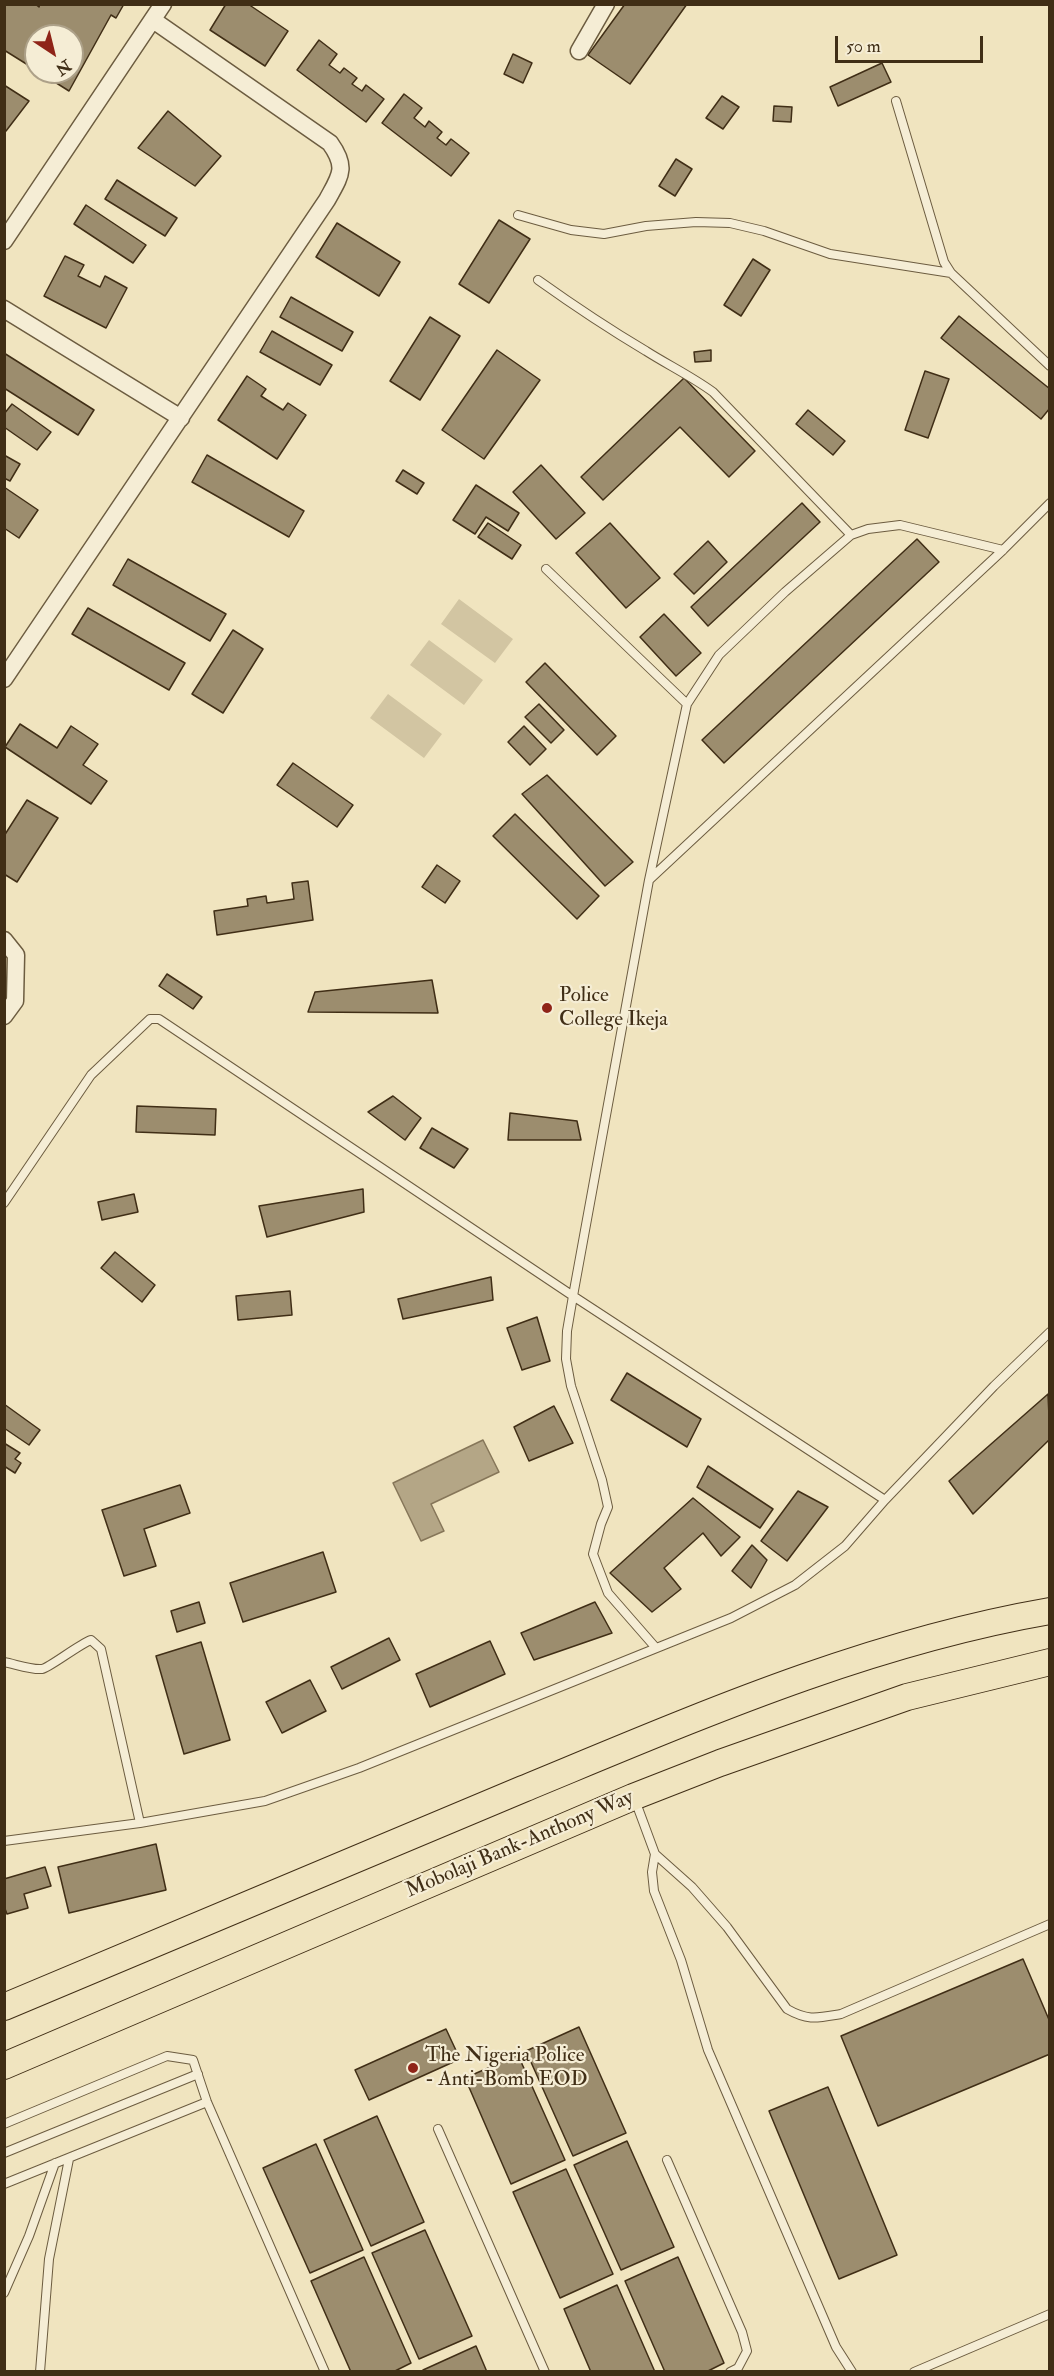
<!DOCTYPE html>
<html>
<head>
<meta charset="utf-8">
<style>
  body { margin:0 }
  #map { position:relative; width:1054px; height:2376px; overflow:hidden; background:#f0e4bf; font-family:"IM FELL Double Pica",serif }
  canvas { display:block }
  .frame { position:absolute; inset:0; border:6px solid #402e16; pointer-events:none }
  .north { position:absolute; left:24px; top:24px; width:60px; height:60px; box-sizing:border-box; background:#f5edd5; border:2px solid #ada189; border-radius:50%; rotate:145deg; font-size:16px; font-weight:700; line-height:24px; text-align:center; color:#402e16 }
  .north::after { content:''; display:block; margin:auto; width:21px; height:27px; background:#8f2418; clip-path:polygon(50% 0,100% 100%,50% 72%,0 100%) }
  .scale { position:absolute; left:835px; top:36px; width:148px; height:27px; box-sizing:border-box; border:3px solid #402e16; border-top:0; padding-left:8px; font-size:18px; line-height:21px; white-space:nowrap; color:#402e16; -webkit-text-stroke:4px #f5edd5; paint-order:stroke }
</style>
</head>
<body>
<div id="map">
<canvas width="1054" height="2376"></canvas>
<div class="frame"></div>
<div class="north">N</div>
<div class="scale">50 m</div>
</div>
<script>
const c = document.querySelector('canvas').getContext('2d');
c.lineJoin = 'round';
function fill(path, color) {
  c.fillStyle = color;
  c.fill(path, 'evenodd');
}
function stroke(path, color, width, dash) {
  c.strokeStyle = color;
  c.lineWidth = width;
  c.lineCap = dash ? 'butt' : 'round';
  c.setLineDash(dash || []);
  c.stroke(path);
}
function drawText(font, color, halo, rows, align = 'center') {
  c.font = font + ' "IM FELL Double Pica",serif';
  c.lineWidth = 4.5;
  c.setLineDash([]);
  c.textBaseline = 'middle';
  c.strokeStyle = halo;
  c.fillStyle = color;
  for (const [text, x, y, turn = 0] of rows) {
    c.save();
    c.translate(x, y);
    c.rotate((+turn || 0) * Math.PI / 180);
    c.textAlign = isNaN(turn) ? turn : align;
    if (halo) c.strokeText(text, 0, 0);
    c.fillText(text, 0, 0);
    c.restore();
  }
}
const green = new Path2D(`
  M459 599 513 639 495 663 441 624Z
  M429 640 483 680 464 705 410 665Z
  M388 694 442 734 424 758 370 718Z`);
const water = new Path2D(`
  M483 1440 499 1472 431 1504 444 1531 421 1541 393 1483Z`);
const building = new Path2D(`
  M4 4H35L39 7 40 4H124L116 18 111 15 69 91 39 72H72V36H36V70L4 50Z
  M226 4H248L288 31 265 66 210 30Z
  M625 4H687L630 84 588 55Z
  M319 40 337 54 329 65 340 73 344 68 357 78 352 84 362 91 366 85 384 99 366 122 297 70Z
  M513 54 532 63 523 83 504 74Z
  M882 63 891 82 838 106 830 87Z
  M4 85 29 101 6 131 4 130Z
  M404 94 422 108 414 118 425 127 429 121 442 132 437 138 446 145 451 139 469 153 451 176 382 123Z
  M722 96 739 107 723 129 706 118Z
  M774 106 792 107 791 122 773 121Z
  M168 111 221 156 195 186 138 148Z
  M676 159 692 169 675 196 659 186Z
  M117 180 177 218 165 236 105 199Z
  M86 205 146 245 133 263 74 224Z
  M499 220 530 239 489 303 459 284Z
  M337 223 400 262 379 296 316 257Z
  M65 256 84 265 78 276 100 287 105 276 127 288 106 328 44 296Z
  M753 259 770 270 741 316 724 305Z
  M291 297 353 332 342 351 280 317Z
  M959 316 1050 389V408L1041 419 941 338Z
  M430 317 460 336 420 400 390 381Z
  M272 331 332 365 320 385 260 352Z
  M497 350 540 380 484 459 442 430Z
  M711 350V361L695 362 694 352Z
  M4 353 94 410 78 435 4 388Z
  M925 371 949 379 928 438 905 430Z
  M247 376 266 389 261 396 283 410 288 403 306 415 277 459 218 420Z
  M684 378 755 451 729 477 680 427 603 500 581 477Z
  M12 404 51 432 37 450 4 427V414Z
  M808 410 845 441 833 455 796 424Z
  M4 455 20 464 10 481 4 478Z
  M207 455 304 511 289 537 192 482Z
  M541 465 585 513 556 539 513 492Z
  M403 470 424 483 417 494 396 481Z
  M476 485 519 513 508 531 486 517 475 534 453 520Z
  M4 487 38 510 19 538 4 528Z
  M802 503 820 522 708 626 691 607Z
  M488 523 521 545 512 559 478 537Z
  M610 523 660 578 626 608 576 553Z
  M917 539 939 562 724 763 702 740Z
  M708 541 727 562 694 594 674 574Z
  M128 559 226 614 210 641 113 585Z
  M88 608 185 663 169 690 72 634Z
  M664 614 701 653 676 676 640 637Z
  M233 630 263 649 223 713 192 694Z
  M545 663 616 736 597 755 526 682Z
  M539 704 564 730 551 743 525 717Z
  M20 724 57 748 71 726 98 744 83 765 107 781 91 804 5 747Z
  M524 726 546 749 530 765 508 742Z
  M293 763 353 805 337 827 277 785Z
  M547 775 633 862 605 886 522 794Z
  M27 800 58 818 17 882 4 874V836Z
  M515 814 599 896 577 919 493 836Z
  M437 865 460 881 445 903 422 887Z
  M308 881 313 920 217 935 214 911 248 906 247 899 266 896 267 903 294 899 292 883Z
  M167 974 202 997 193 1009 159 986Z
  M432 980 438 1013 308 1012 315 992Z
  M393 1096 421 1118 405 1140 368 1112Z
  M137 1106 216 1109 215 1135 136 1132Z
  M510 1113 577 1121 581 1140H508Z
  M432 1128 468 1149 454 1168 420 1148Z
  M363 1189 364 1212 267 1237 259 1206Z
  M134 1194 138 1212 102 1220 98 1202Z
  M115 1252 155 1285 142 1302 101 1268Z
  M491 1277 493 1300 403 1319 398 1299Z
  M290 1291 292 1315 238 1320 236 1296Z
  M537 1317 550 1361 522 1370 507 1328Z
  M627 1373 701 1419 687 1447 611 1400Z
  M1048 1394 1050 1439 973 1514 949 1481Z
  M4 1404 40 1430 29 1445 4 1428Z
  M554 1406 573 1443 529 1461 514 1427Z
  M4 1443 20 1453 15 1459 21 1463 15 1473 4 1466Z
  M708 1466 773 1509 760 1528 697 1487Z
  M180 1485 190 1513 144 1529 156 1566 124 1576 102 1510Z
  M798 1491 828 1507 787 1561 761 1541Z
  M693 1498 740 1537 721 1556 703 1533 664 1568 681 1589 652 1612 610 1573Z
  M752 1545 767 1560 751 1588 732 1571Z
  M323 1552 336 1592 243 1622 230 1583Z
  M199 1602 205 1623 177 1632 171 1611Z
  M595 1602 612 1633 534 1660 521 1633Z
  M389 1638 400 1660 342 1689 331 1667Z
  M490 1641 505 1674 430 1707 416 1674Z
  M201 1642 230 1740 184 1754 156 1656Z
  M310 1680 326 1711 282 1733 266 1702Z
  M156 1844 166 1890 69 1913 58 1867Z
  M45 1867 51 1886 24 1894 28 1908 7 1914 4 1906V1879Z
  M1023 1959 1050 2022V2054L878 2126 841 2036Z
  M579 2027 626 2133 573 2156 526 2051Z
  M446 2029 460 2059 369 2100 355 2070Z
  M518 2055 565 2160 511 2184 465 2078Z
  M828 2087 897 2255 839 2279 769 2111Z
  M377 2116 424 2222 371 2246 324 2140Z
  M627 2141 674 2247 621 2270 574 2165Z
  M316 2144 363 2250 310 2273 263 2168Z
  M566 2169 613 2274 560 2298 513 2192Z
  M425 2230 472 2336 419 2359 372 2253Z
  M364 2257 411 2363 393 2372H351L311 2281Z
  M678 2257 724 2363 706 2372H665L625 2281Z
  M617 2285 655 2372H591L564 2309Z
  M476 2346 487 2372H423V2370Z`);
const service = new Path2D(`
  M896 101 944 262 951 273 1050 366
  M518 215 571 230 604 234 646 226 696 222 730 223 764 231 830 254 951 273
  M538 280C573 305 609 329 646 351 668 365 691 376 713 392L851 535
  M546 569 687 704
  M649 880 687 704 719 655 785 592 851 535 868 529 900 525 1003 550
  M4 1203 91 1075 150 1019H159L573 1296 885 1500
  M656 1648 608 1593 593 1554 601 1524 608 1507 602 1480 571 1386 566 1359 567 1331 573 1296 649 880 1003 550 1050 503
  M4 1662C15 1664 31 1670 42 1669 49 1668 78 1645 91 1640L101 1649 140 1823
  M635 1800 655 1854 652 1872 654 1891 681 1960 708 2050 836 2347 852 2372
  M4 1841 140 1823 265 1801 359 1768 731 1618 795 1585 845 1546 885 1500 994 1386 1050 1332
  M655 1854 692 1887 727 1927 787 2009C808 2021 817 2018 841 2014L1050 1924
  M4 2124 167 2056 193 2060 207 2102 325 2372
  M438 2129 545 2372
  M4 2153 198 2074
  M667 2160 742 2332 747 2351 738 2368 730 2372
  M4 2184 207 2102
  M4 2293 29 2236 55 2163
  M40 2372 49 2259 69 2159
  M914 2372 1050 2314`);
const minor = new Path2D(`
  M579 51 606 4
  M4 241 163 4
  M4 309 181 418
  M4 679 327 200C340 176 348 168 330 143L153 20
  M4 940 16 955 15 1001 4 1016`);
const primary = new Path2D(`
  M4 2007C177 1934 350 1862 523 1789 695 1718 865 1643 1050 1611
  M4 2066 633 1797 720 1763 907 1697 1050 1662`);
const markers = [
  [547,1008,6,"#8f2418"],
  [413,2068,6,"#8f2418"]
];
const poiNames = [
  ["Police",559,996],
  ["College Ikeja",559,1020],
  ["The Nigeria Police",425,2056],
  ["- Anti-Bomb EOD",425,2080]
];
const streetNames = [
  ["Mobolaji Bank-Anthony Way",520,1845,-23]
];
fill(green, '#d2c5a2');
fill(water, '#b4a686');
stroke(water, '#867659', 1.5);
fill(building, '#9c8d6e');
stroke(building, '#402e16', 1.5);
stroke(service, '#6c5c40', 10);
stroke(minor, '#6c5c40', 19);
stroke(primary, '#402e16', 28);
stroke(service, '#f5edd5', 8);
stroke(minor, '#f5edd5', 16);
stroke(primary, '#f0e4bf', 26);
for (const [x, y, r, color] of markers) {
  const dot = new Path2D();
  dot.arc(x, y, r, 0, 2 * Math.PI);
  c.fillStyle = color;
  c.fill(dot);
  stroke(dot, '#f5edd5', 2);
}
drawText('21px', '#402e16', '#f5edd5', poiNames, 'left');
drawText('21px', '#402e16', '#f5edd5', streetNames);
</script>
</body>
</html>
